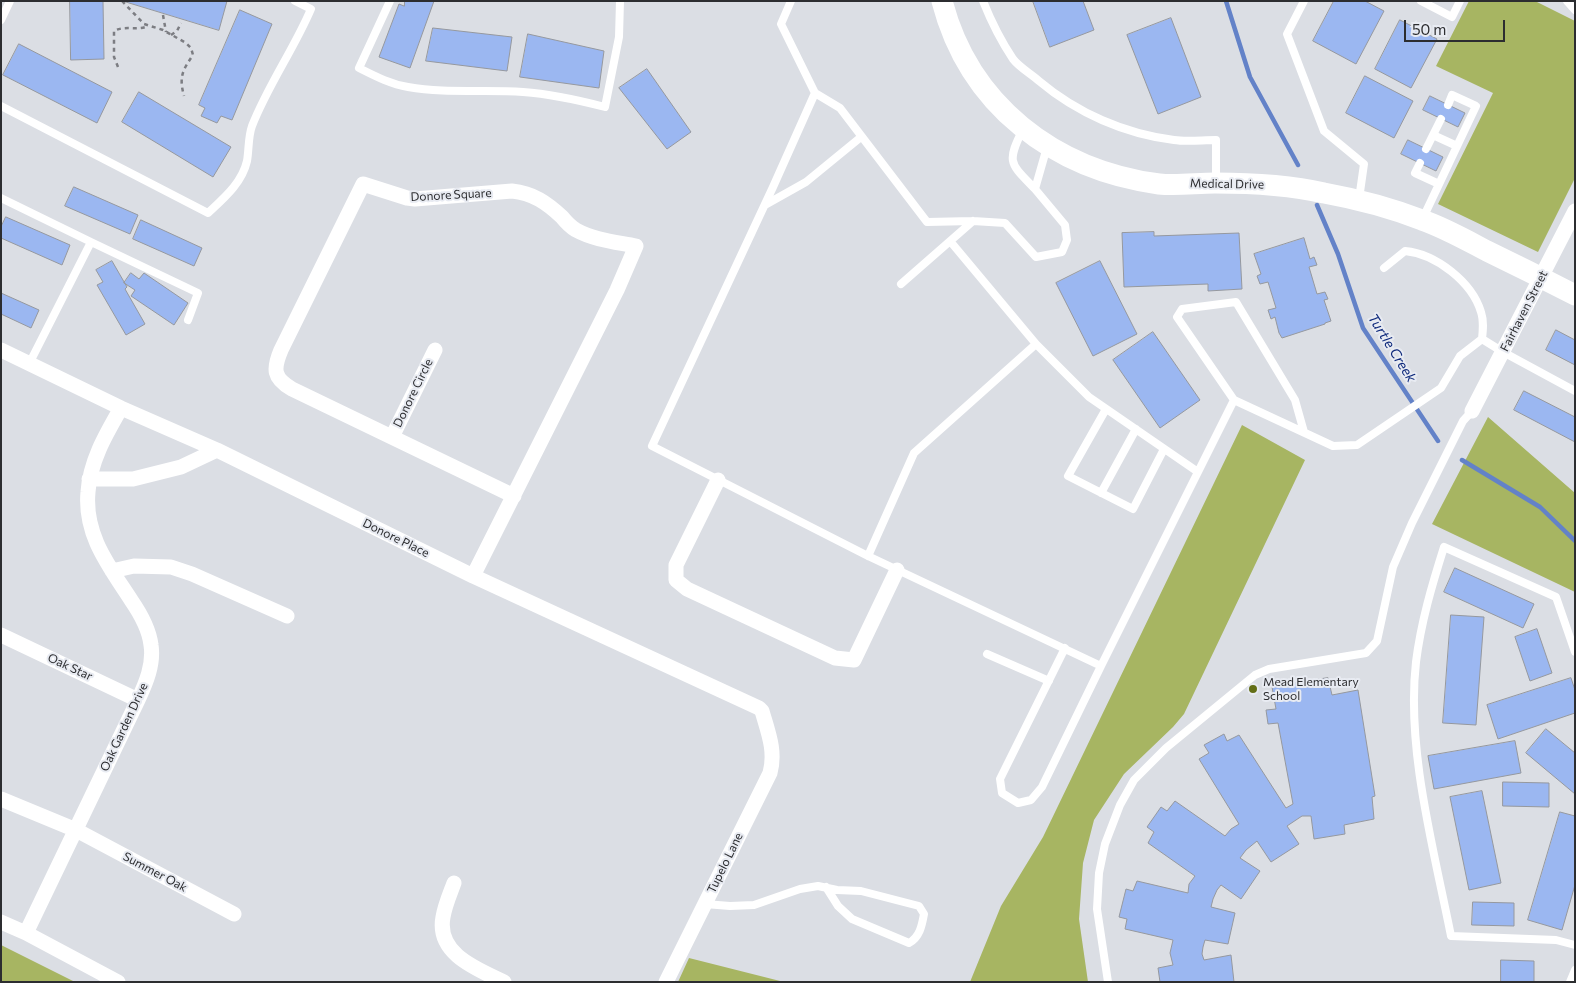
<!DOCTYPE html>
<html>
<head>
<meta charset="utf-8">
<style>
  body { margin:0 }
  #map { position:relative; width:1576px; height:983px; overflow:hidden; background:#dbdee4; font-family:Commissioner,sans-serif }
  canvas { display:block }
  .frame { position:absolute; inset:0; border:2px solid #2c2d30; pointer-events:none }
  .scale { position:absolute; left:1404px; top:20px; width:101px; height:22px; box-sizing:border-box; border:2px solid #2c2d30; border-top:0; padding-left:6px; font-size:15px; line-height:18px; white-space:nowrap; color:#2c2d30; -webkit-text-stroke:4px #e8ebf2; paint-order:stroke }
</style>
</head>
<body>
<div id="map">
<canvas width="1576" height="983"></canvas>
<div class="frame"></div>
<div class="scale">50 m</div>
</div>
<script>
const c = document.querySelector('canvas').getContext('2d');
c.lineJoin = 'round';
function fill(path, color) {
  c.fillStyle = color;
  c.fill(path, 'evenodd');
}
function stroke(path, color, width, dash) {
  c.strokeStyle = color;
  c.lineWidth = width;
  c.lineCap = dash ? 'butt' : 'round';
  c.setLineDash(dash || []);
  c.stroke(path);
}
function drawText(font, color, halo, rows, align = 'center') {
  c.font = font + ' Commissioner,sans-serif';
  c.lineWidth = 4;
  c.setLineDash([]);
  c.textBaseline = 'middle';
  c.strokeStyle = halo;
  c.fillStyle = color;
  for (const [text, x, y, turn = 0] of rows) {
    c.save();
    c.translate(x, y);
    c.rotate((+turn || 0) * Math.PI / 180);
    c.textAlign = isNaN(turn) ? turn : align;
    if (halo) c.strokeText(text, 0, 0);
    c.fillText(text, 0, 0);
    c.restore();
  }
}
const green = new Path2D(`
  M1469 1H1535L1575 21V178L1538 252 1438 204 1493 93 1436 66Z
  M1488 417 1575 493V592L1432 524Z
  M1242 425 1305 460 1184 714 1173 727 1124 774 1094 820 1083 863 1079 919 1088 982H970L1001 906 1043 837Z
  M1 945 75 982H1Z
  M689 958 784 982H678Z`);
const stream = new Path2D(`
  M1226 1 1250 77 1298 165
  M1317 205 1338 254 1363 328 1438 441
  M1462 460 1540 507 1575 541`);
const building = new Path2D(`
  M70 1H103L104 59 71 60Z
  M123 1H227L219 30Z
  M405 1H434L410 68 379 57 399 4 404 6Z
  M1033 1H1083L1094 30 1050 47Z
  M1334 1H1365L1384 11 1356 64 1313 41Z
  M240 10 272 24 232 120 221 116 217 123 201 116 205 108 199 105Z
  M1171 18 1201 97 1158 114 1127 35Z
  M1400 20 1437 39 1411 88 1375 69Z
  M433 28 512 37 507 71 426 61Z
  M528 34 604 51 599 88 520 77Z
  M19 44 112 92 97 123 3 75Z
  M647 69 691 132 667 149 619 88Z
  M1365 76 1413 101 1394 138 1346 113Z
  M139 92 231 147 213 177 122 122Z
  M1430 96 1465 113 1458 127 1423 110Z
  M1408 140 1443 157 1436 171 1401 154Z
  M74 187 138 215 130 234 65 206Z
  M6 217 70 245 62 265 1 238V227Z
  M141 220 202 248 194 266 133 239Z
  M1154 232V236L1239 233 1242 289 1208 291V284L1124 287 1122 233Z
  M1304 238 1310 259 1314 257 1317 265 1309 267 1317 294 1325 292 1328 299 1324 300 1331 321 1325 323V324L1282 338 1279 333 1275 317 1271 319 1268 310 1276 308 1268 282 1260 284 1257 276 1261 274 1254 254Z
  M112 261 127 287 125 289 145 324 126 335 97 285 103 282 96 270Z
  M1100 261 1137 334 1093 356 1056 283Z
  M131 273 139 279 144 273 188 303 174 325 131 296 135 290 124 283Z
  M1 293 39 310 31 328 1 314Z
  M1556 330 1575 340V365L1546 350Z
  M1153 332 1200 400 1160 428 1113 360Z
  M1524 391 1575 417V442L1514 410Z
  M1455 568 1534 604 1523 628 1444 592Z
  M1451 615 1484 617 1476 725 1443 723Z
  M1537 629 1552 673 1530 681 1515 637Z
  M1328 678 1332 695 1358 690 1375 796 1372 797 1374 819 1344 825 1345 834 1314 839 1311 816H1302L1287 826 1299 844 1271 862 1257 841 1246 850 1240 858 1260 871 1241 899 1221 885 1217 890 1213 899 1211 907 1235 913 1228 944 1205 940 1203 947 1202 954 1204 960 1231 955 1234 982H1160L1158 968 1173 965 1170 953 1173 940 1125 929 1127 919 1119 917 1126 889 1133 891 1137 881 1188 893 1189 884 1195 876 1148 843 1154 832 1147 827 1161 807 1167 811 1175 801 1225 836 1231 829 1239 824 1199 759 1209 753 1204 745 1224 734 1227 741 1239 735 1286 808 1293 804 1278 723 1268 724 1266 710 1276 709 1272 687Z
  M1571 678 1575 690V713L1498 739 1487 705Z
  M1546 729 1575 753V794L1526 753Z
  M1515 741 1521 773 1434 789 1428 756Z
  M1503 782 1549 783V807L1503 806Z
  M1482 791 1501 883 1469 890 1450 797Z
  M1560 812 1575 816V885L1562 930 1528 920Z
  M1473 902 1514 903V926L1472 925Z
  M1501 960 1534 961V982H1501Z`);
const path = new Path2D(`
  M122 1 144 24 163 30 186 43 191 48 193 55C182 71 179 77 184 96
  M163 15 166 32
  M171 35 177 31 181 23
  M118 67 114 57V31C125 25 137 31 148 26`);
const lane = new Path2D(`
  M390 1 359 68C375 76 390 84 408 87 446 94 485 89 523 92 551 94 578 100 605 107L619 37 620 1
  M791 1 781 24 815 93 773 187 652 446 868 556 1101 666 1234 400 1333 446 1357 445 1441 388 1460 356 1482 339 1503 352 1575 391
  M983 1C991 21 1001 41 1013 59 1019 67 1031 74 1039 81 1077 113 1125 134 1174 140 1187 142 1202 140 1216 140V181
  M1304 1 1287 34 1324 131 1364 164 1359 199
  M1421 1 1452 17 1460 1
  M1567 1 1575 10
  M1 20 10 1
  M815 93 840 108 927 222 973 221 1005 223 1036 257 1062 252 1067 240 1065 225 1035 189
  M1 106 208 213C224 198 242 183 247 161 249 150 248 137 252 126 268 85 294 49 311 9L295 1
  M1023 129C1006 163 1010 163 1035 189L1047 147
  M1433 135 1457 146
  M1426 149 1441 119
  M1420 163 1415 173 1439 184
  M1 198 91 242
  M765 205 806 182 861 137
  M1423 218 1476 106 1452 95 1448 105
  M950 241 1036 344
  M1384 268 1405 251C1436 254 1472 282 1481 312 1484 321 1483 330 1482 339
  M901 284 973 221
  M29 364 91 242 198 293 188 320
  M1234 400 1177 317 1182 309 1236 302 1295 400 1304 432
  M1106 409 1068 476 1133 509 1164 449
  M1101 493 1136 429
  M868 556 914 453 1036 344 1089 397 1198 472
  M1065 648 1000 779 1002 793 1018 803 1031 800 1042 787 1101 666
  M1575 652 1556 597 1444 547C1432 585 1421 622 1416 662 1406 749 1434 850 1451 936L1556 940 1575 945
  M987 654 1049 681
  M705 904 730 906 754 905 800 889 818 886 837 890 861 891 919 906 924 914C922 925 920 937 909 943L852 919 838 906 826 887
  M1108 982 1097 909 1099 873 1105 844 1120 805 1134 780 1166 748 1255 675 1269 669 1366 653 1377 641 1393 567 1412 523 1463 421 1472 411
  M1570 982 1575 970`);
const street = new Path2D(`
  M1 350 121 408 217 450 473 576 759 708 762 711C768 732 776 751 770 773L666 982
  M1472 411 1575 211
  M392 437 435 350
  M89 479H133L181 467 217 450
  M718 480 676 565V580L687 589 835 658 854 660 897 570
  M112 571 134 566 171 567 192 574 287 616
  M473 576 617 290 636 246C616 242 594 240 576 230 571 227 566 222 562 217 547 203 533 193 512 191L415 199 407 198 363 184 281 350C273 369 273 378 292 389L514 496
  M1 635 138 700
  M1 799 76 830 234 914
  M454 883C450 894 445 905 443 917 436 954 477 969 504 982
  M1 922 26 933 118 982
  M26 933 138 700C146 683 154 664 151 645 149 628 140 613 131 600 109 566 84 535 88 492 90 461 106 434 121 408`);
const secondary = new Path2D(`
  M942 1C969 105 1054 170 1159 184 1177 186 1197 183 1215 183 1252 183 1289 185 1324 193 1357 199 1391 208 1422 220 1445 228 1466 240 1487 251 1516 265 1546 280 1575 295`);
const markers = [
  [1253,689,5,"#636e16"]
];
const streetNames = [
  ["Medical Drive",1227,184,1],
  ["Donore Square",451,195,-3],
  ["Fairhaven Street",1524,311,-63],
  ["Donore Circle",413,393,-64],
  ["Donore Place",396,538,26],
  ["Oak Star",70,667,25],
  ["Oak Garden Drive",124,727,-65],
  ["Tupelo Lane",725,863,-64],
  ["Summer Oak",155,872,28]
];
const poiNames = [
  ["Mead Elementary",1263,682],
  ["School",1263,696]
];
const waterNames = [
  ["Turtle Creek",1392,348,58]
];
fill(green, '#a7b562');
stroke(stream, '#6382c8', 4.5);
fill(building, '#9bb7f1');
stroke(building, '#95989e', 1);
stroke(path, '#7c7d82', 2.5, [4, 4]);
stroke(lane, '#fff', 8);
stroke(street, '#fff', 15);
stroke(secondary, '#fff', 21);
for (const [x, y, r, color] of markers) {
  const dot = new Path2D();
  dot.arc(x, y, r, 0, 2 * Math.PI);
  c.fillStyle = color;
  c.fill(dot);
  stroke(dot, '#e8ebf2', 2);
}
drawText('12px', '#2c2d30', '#e8ebf2', streetNames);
drawText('12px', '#2c2d30', '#e8ebf2', poiNames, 'left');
drawText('italic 14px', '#0e297b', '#e8ebf2', waterNames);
</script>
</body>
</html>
